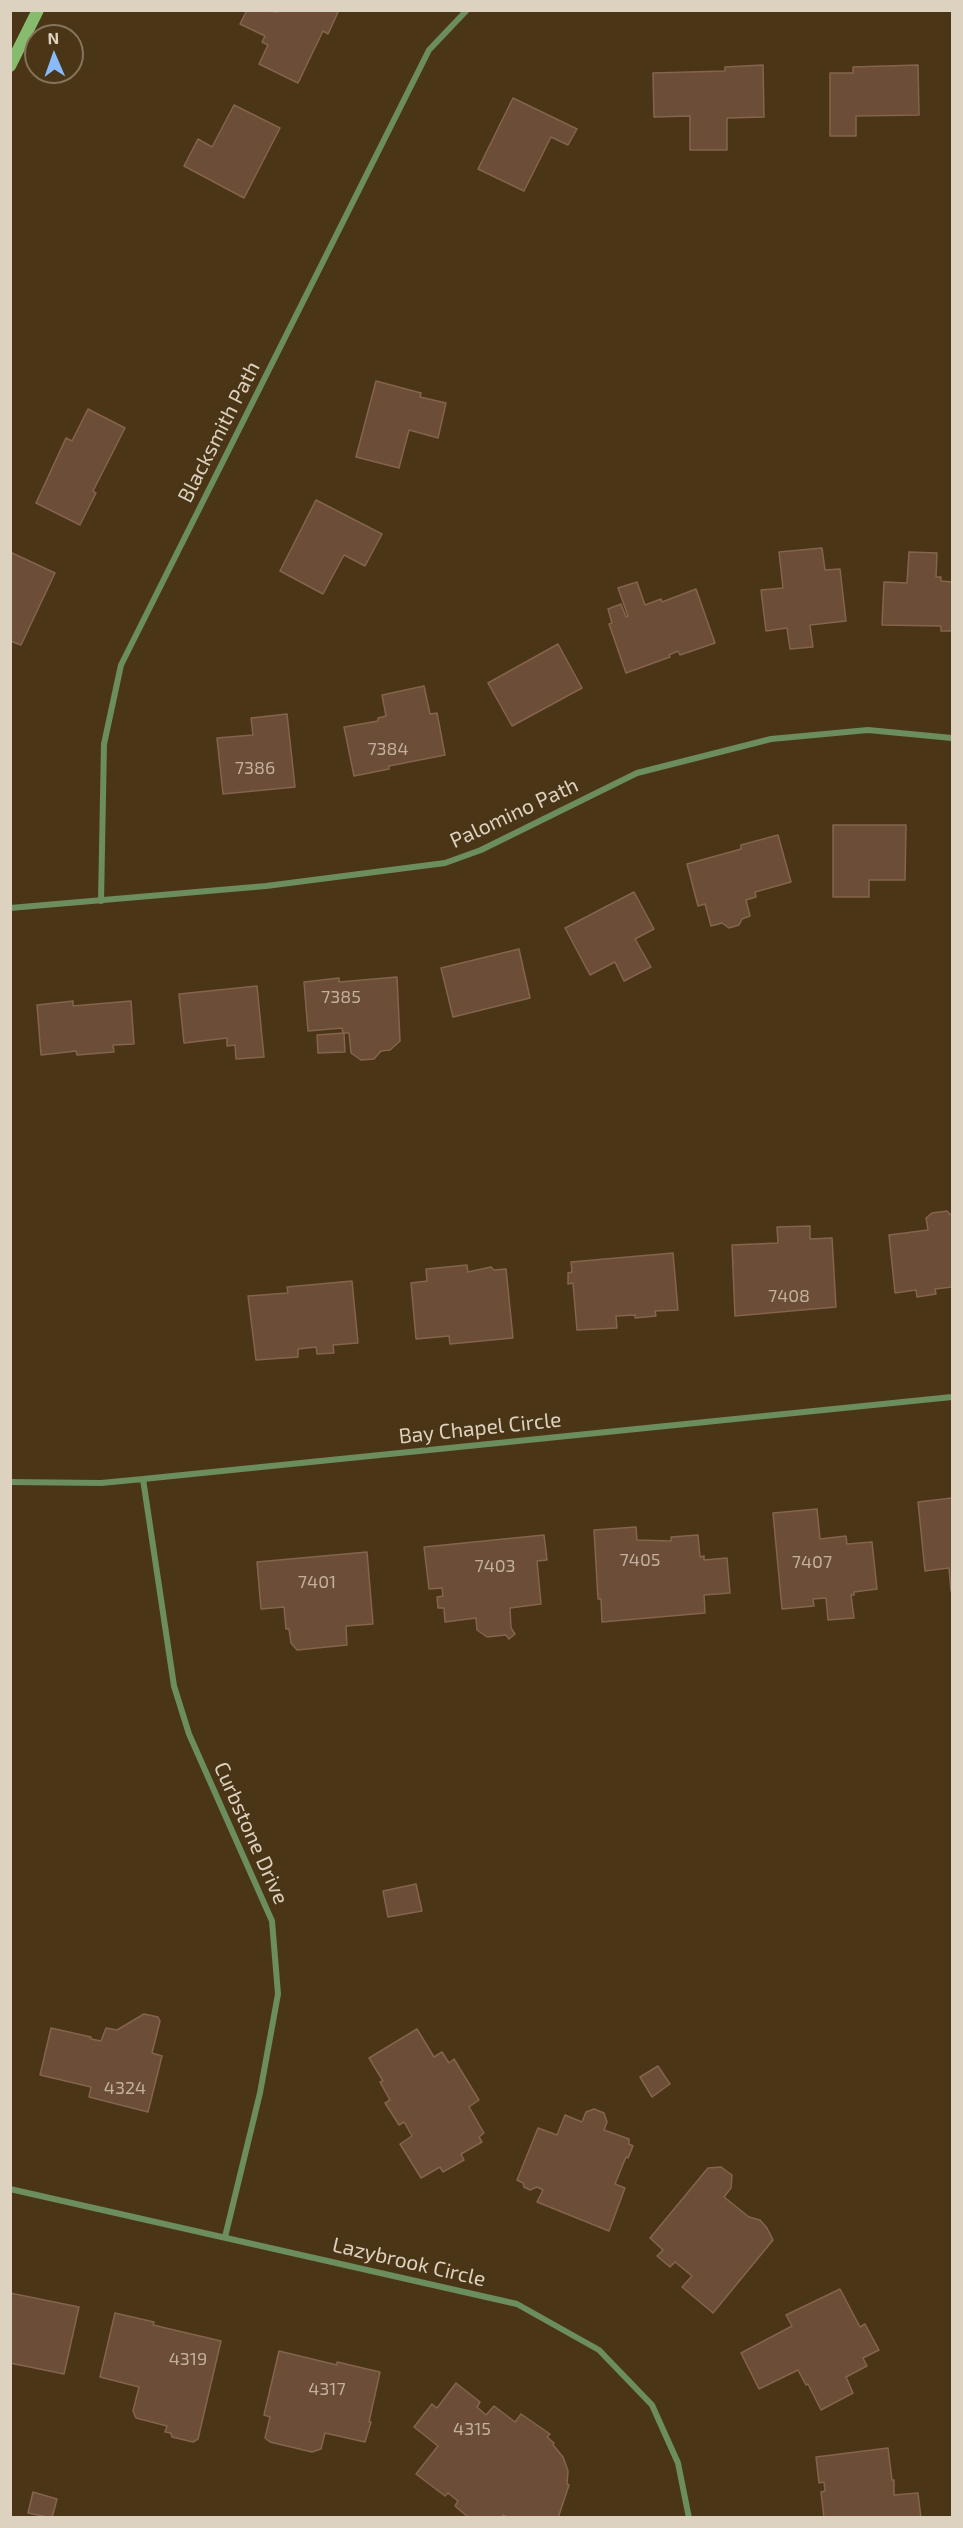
<!DOCTYPE html>
<html>
<head>
<meta charset="utf-8">
<style>
  body { margin:0 }
  #map { position:relative; width:963px; height:2528px; overflow:hidden; background:#4a3617; font-family:"Exo 2",sans-serif }
  canvas { display:block }
  .frame { position:absolute; inset:0; border:12px solid #ddd1c0; pointer-events:none }
  .north { position:absolute; left:24px; top:24px; width:60px; height:60px; box-sizing:border-box; background:#4a3617; border:2px solid #85745b; border-radius:50%; rotate:358deg; font-size:16px; font-weight:700; line-height:24px; text-align:center; color:#ddd1c0 }
  .north::after { content:''; display:block; margin:auto; width:21px; height:27px; background:#89bafc; clip-path:polygon(50% 0,100% 100%,50% 72%,0 100%) }
</style>
</head>
<body>
<div id="map">
<canvas width="963" height="2528"></canvas>
<div class="frame"></div>
<div class="north">N</div>
</div>
<script>
const c = document.querySelector('canvas').getContext('2d');
c.lineJoin = 'round';
function fill(path, color) {
  c.fillStyle = color;
  c.fill(path, 'evenodd');
}
function stroke(path, color, width, dash) {
  c.strokeStyle = color;
  c.lineWidth = width;
  c.lineCap = dash ? 'butt' : 'round';
  c.setLineDash(dash || []);
  c.stroke(path);
}
function drawText(font, color, halo, rows, align = 'center') {
  c.font = font + ' "Exo 2",sans-serif';
  c.lineWidth = 5;
  c.setLineDash([]);
  c.textBaseline = 'middle';
  c.strokeStyle = halo;
  c.fillStyle = color;
  for (const [text, x, y, turn = 0] of rows) {
    c.save();
    c.translate(x, y);
    c.rotate((+turn || 0) * Math.PI / 180);
    c.textAlign = isNaN(turn) ? turn : align;
    if (halo) c.strokeText(text, 0, 0);
    c.fillText(text, 0, 0);
    c.restore();
  }
}
const building = new Path2D(`
  M247 10 278 12 279 10H339L328 34 323 31 298 83 259 64 268 45 262 42 265 36 240 24Z
  M763 65 764 117 727 118V150H690V116L654 117 653 73 725 71V67Z
  M918 65 919 115 856 116V136H830V73H853V67Z
  M513 98 577 129 568 145 551 137 524 191 478 169Z
  M234 105 280 128 244 198 184 166 198 139 212 147Z
  M376 381 421 393 420 397 446 403 438 438 409 430 399 468 356 457Z
  M88 409 125 428 93 491 96 493 80 525 36 503 66 438 72 441Z
  M316 500 382 534 365 566 344 555 323 594 280 571Z
  M822 548 825 570 840 569 846 621 810 625 813 647 790 649 787 628 766 631 761 590 783 588 779 552Z
  M10 552 55 573 21 645 10 641Z
  M909 552 937 553 936 577H941V581L952 582V631H941V626L882 625 884 582 907 583Z
  M637 582 645 605 661 599 662 602 696 589 715 643 680 655 678 651 669 655 670 657 626 673 609 624 612 623 608 609 621 604 626 617 628 616 618 588Z
  M558 644 582 688 512 726 488 683Z
  M424 686 430 714 437 713 445 755 389 766V769L354 776 344 727 378 721V718L386 716 382 695Z
  M287 714 295 787 223 794 217 738 253 735 251 718Z
  M833 825H906L905 880H869V897H833Z
  M778 835 791 882 755 892 756 897 746 900 750 916 742 919 739 925 729 928 722 923 711 926 705 904 698 906 687 864 741 849V845Z
  M634 892 654 929 635 939 651 967 624 981 615 962 590 975 565 928Z
  M519 949 530 998 453 1017 441 968Z
  M397 977 400 1041 390 1050 381 1051 374 1059 361 1060 351 1053 349 1033H343L342 1028 308 1031 304 982 339 978V982Z
  M257 986 264 1057 236 1059 235 1045 227 1046V1038L184 1043 179 994Z
  M73 1001V1006L131 1001 134 1044 113 1045 114 1052 77 1055 76 1051 41 1055 37 1005Z
  M344 1033 345 1052 318 1053 317 1035Z
  M947 1211 952 1216V1287L935 1289 936 1294 917 1297 916 1290 895 1293 889 1235 928 1230 926 1218 932 1213Z
  M810 1226V1239L832 1238 836 1307 735 1316 732 1245 778 1243 777 1227Z
  M673 1253 678 1310 655 1311 656 1316 635 1318V1315L616 1316 617 1328 577 1330 573 1283 568 1284V1273L572 1272 571 1262Z
  M467 1265 468 1272 491 1267 494 1270 506 1269 513 1338 450 1344 449 1336 416 1339 411 1283 427 1281 426 1269Z
  M352 1281 358 1343 333 1345 334 1353 317 1354 316 1347 298 1349V1357L256 1360 248 1296 288 1293 287 1287Z
  M952 1498V1591H951L949 1568 925 1571 918 1502Z
  M817 1509 820 1539 846 1536 847 1544 872 1542 877 1589 854 1592V1595H851L854 1618 828 1620 826 1598 813 1599 814 1606 782 1609 773 1513Z
  M636 1527 637 1540 671 1541V1537L698 1535 700 1557 704 1556V1560L727 1558 730 1593 704 1595 705 1613 602 1622 601 1599H598L594 1530Z
  M544 1535 547 1560 537 1561 541 1604 510 1608 511 1628 515 1634 509 1639 506 1635 487 1637 477 1630 476 1618 445 1622 444 1608H438L437 1597 443 1596 442 1588 429 1589 424 1547Z
  M367 1552 373 1624 346 1626 347 1645 297 1650 291 1643 289 1629H286L284 1607 261 1609 257 1562Z
  M416 1884 422 1911 388 1917 383 1891Z
  M144 2014 158 2017 160 2021 152 2053 162 2056 148 2112 89 2097 91 2087 40 2075 51 2028 91 2037V2039L101 2041 106 2028 117 2030Z
  M417 2029 434 2057 442 2052 449 2063 454 2059 479 2100 469 2107 484 2133 479 2137 482 2142 461 2154 464 2160 443 2172 440 2167 421 2178 400 2144 412 2136 404 2122 399 2125 385 2103 390 2100 380 2082 383 2081 369 2058Z
  M658 2066 670 2084 652 2097 640 2077Z
  M594 2109 604 2113 607 2122 604 2130 629 2139V2144L633 2146 628 2158 626 2157 615 2184 625 2188 609 2231 537 2202 543 2190 537 2187 530 2190 524 2187 523 2183 517 2180 538 2128 557 2135 565 2115 582 2122 586 2112Z
  M721 2167 732 2175 731 2188 724 2197 749 2217 760 2220 767 2228 773 2240 713 2313 682 2287 692 2276 675 2262 670 2267 657 2256 663 2250 650 2238 708 2168Z
  M840 2289 860 2327 865 2324 879 2350 863 2358 867 2366 846 2377 853 2393 821 2410 808 2384 806 2385 798 2370 759 2389 741 2353 792 2326 786 2315Z
  M10 2293 79 2307 64 2374 10 2363Z
  M115 2313 154 2322 153 2325 221 2341 198 2439 193 2442 172 2437 171 2433 165 2432 167 2426 136 2418 133 2411 139 2387 100 2377Z
  M279 2351 337 2365V2362L380 2372 369 2422H371L365 2442 325 2433 321 2449 312 2452 270 2442 265 2438 270 2417 264 2415Z
  M456 2383 480 2402 477 2407 486 2415 494 2406 515 2422 521 2414 550 2434 547 2437 554 2443 553 2445 563 2457 568 2471 567 2484 569 2485 558 2518H510L503 2515 502 2518H469L455 2506 458 2501 448 2493 445 2496 416 2474 438 2446 414 2427 432 2404 437 2408Z
  M888 2448 892 2480H894V2495L918 2493 921 2518H824L821 2492 825 2491 824 2482 819 2483 816 2457Z
  M33 2492 57 2499 52 2518 28 2513Z`);
const street = new Path2D(`
  M101 901 104 744 121 665 429 50 467 10
  M10 908 266 886 445 863 481 850 637 773 771 739 868 730 952 738
  M143 1479 174 1686 189 1734 272 1921 278 1994 260 2093 225 2237
  M10 1482 101 1483 143 1479 952 1397
  M10 2189 517 2304 599 2350 652 2405 678 2463 689 2518`);
const secondary = new Path2D(`
  M10 66 38 10`);
const numberNames = [
  ["7384",388,749],
  ["7386",255,768],
  ["7385",341,997],
  ["7408",789,1296],
  ["7405",640,1560],
  ["7407",812,1562],
  ["7403",495,1566],
  ["7401",317,1582],
  ["4324",125,2088],
  ["4319",188,2359],
  ["4317",327,2389],
  ["4315",472,2429]
];
const streetNames = [
  ["Blacksmith Path",219,432,-63],
  ["Palomino Path",514,813,-25],
  ["Bay Chapel Circle",480,1428,-6],
  ["Curbstone Drive",251,1833,66],
  ["Lazybrook Circle",409,2262,13]
];
fill(building, '#6c4d37');
stroke(building, '#85644d', 1.5);
stroke(street, '#6c8d5d', 6);
stroke(secondary, '#87bc6e', 12);
drawText('18px', '#c1b09e', null, numberNames);
drawText('21px', '#ddd1c0', '#4a3617', streetNames);
</script>
</body>
</html>
